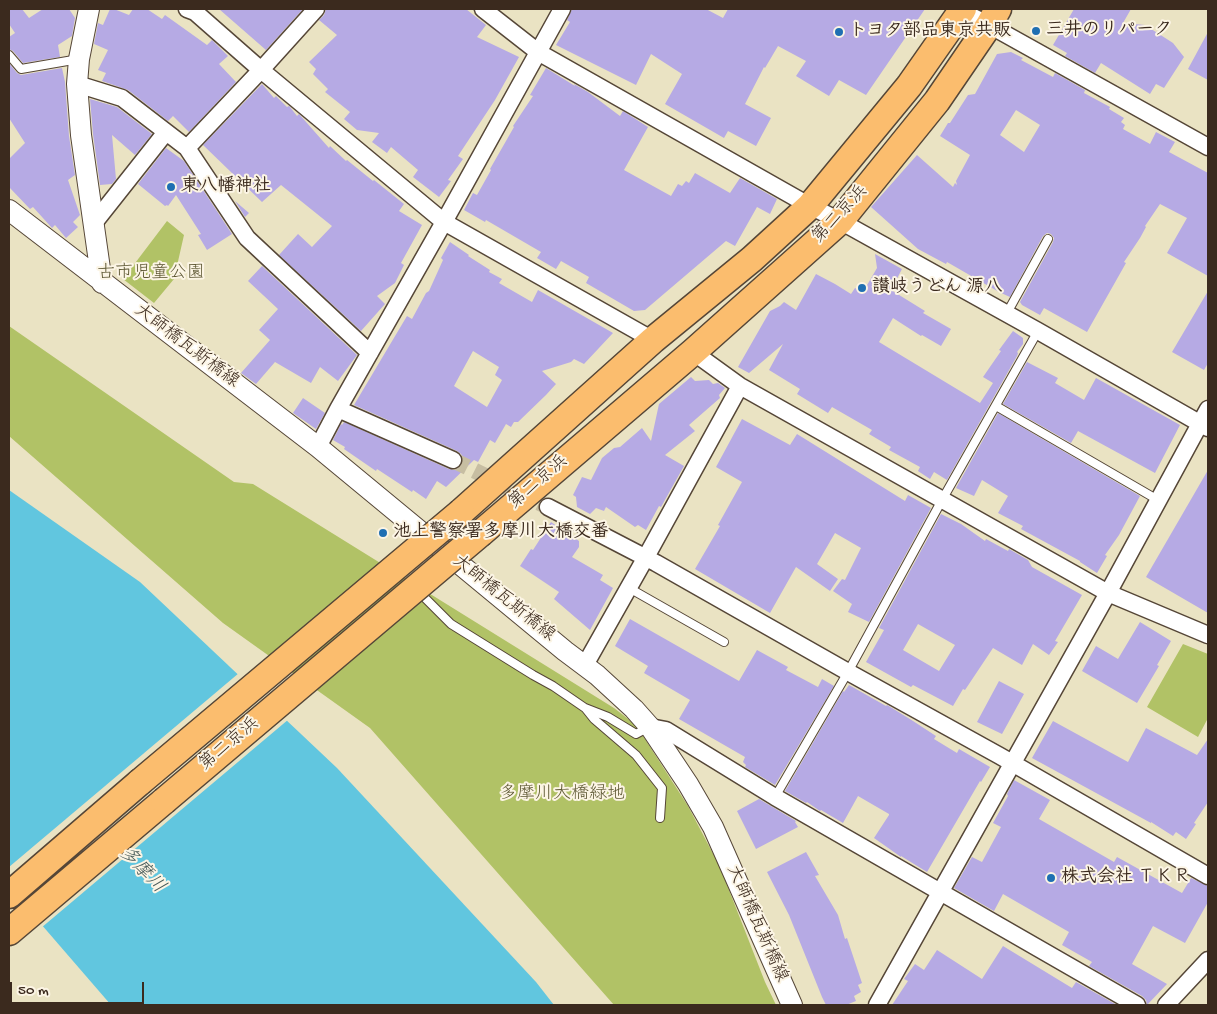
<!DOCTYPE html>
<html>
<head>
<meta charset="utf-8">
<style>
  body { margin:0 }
  #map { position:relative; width:1217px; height:1014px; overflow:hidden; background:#eae3c3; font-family:"Gochi Hand",sans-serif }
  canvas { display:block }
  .frame { position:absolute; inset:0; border:10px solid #3b2a1e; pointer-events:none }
  .scale { position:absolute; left:10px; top:982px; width:134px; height:22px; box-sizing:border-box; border:2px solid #3b2a1e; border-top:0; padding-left:6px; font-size:15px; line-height:18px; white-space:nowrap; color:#3b2a1e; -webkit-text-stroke:4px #fcf5e5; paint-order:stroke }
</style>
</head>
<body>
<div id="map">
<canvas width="1217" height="1014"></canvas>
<div class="frame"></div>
<div class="scale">50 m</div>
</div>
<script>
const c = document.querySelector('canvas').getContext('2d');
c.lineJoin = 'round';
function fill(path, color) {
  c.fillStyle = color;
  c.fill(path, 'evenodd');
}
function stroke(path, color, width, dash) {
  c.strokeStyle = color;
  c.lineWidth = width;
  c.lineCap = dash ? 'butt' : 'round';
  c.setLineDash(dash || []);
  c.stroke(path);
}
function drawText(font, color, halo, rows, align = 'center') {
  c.font = font + ' "Gochi Hand","Klee One",sans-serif';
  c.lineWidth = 4;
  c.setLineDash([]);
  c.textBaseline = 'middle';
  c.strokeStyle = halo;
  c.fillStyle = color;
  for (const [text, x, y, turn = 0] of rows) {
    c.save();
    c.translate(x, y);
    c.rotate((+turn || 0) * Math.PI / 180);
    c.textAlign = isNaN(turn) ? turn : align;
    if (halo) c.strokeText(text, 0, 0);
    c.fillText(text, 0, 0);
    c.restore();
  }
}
const green = new Path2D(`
  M167 221 184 235 174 279 154 303 123 279Z
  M9 326 234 482 253 484 614 708 636 725 688 806 720 867 765 982 776 1005H614L370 728 223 623 9 436Z
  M1183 644 1208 654V718L1198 737 1147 707Z`);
const water = new Path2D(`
  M9 490 140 582 337 768 536 982 554 1005H111L9 887Z`);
const pier = new Path2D(`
  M239 673 289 719 41 928 9 891V867Z`);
const building = new Path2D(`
  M9 9H22L29 18 43 9H69L75 18 72 36 58 45 60 57 23 63 13 51 9 49V37L15 33 9 24Z
  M110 9H114L129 15 133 9H147L162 19 165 15 207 45 212 40 228 56 219 64 236 82 189 132 173 116 168 121 128 90 102 81 106 73 98 70 108 50 94 44 98 23 103 25Z
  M219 9H303L266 50Z
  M326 9H466L486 25 477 37 519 57 495 100 458 156 463 159 448 180 451 181 439 197 413 177 418 170 391 147 387 153 372 142 379 133 357 130 344 119 350 112 325 92 328 89 313 74 316 69 309 62 337 35 319 20 324 15Z
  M572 9H706L723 18 728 9H925L866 95 839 80 829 96 796 76 806 61 778 46 765 68 764 67 745 104 771 118 756 146 728 131 724 138 665 104 682 74 651 54 636 85 556 45 570 22 567 20Z
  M1074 9H1131L1123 23 1145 25 1173 43 1184 57 1164 88 1156 84 1150 94 1101 63 1095 73 1065 56 1067 53 1053 45Z
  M1208 32V80L1188 69Z
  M1011 52 1023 58 1021 60 1053 77 1055 73 1085 90 1084 93 1110 107 1109 109 1124 118 1121 122 1125 125 1123 129 1150 144 1156 132 1175 142 1169 152 1208 173V276L1167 253 1187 218 1160 204 1145 226 1146 227 1140 238 1124 262 1126 263 1087 332 1044 308 1040 315 1022 305 1020 302 1053 242 1054 238 1051 234 1047 233 1043 236 1010 297 999 292 947 262 946 264 918 249 871 207 917 155 953 187 955 183 957 185 956 181 970 155 940 136 948 123H950L968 95 975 94 997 54ZM1016 110 1040 125 1024 152 1000 135Z
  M9 63 17 73 21 75 62 68 65 82 69 136 75 175 68 180 80 215 73 222 78 227 66 238 55 225 52 228 33 207 30 209 9 187V159L25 143 9 118Z
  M546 68 575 86 574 84 588 92 620 116 623 111 648 127 624 170 671 196 678 184 682 186 686 181 689 183 695 173 730 193 740 178 777 199 770 214 757 207 735 246 726 241 645 310 634 311 586 283 589 277 561 261 556 269 537 258 541 252 486 220 485 222 464 210 473 193 477 195 491 170 490 169 514 127 513 126 533 96 530 95Z
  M262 84 274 98 276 96 287 107 289 106 290 107 297 116 299 114 329 148 330 146 346 161 347 160 373 181 374 180 404 204 399 211 422 225 401 263 404 265 395 283 377 296 385 304 361 331 279 255 298 234 312 247 332 226 281 185 262 202 203 145Z
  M90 99 117 107 152 134 135 155 112 135 116 179 112 184 100 185 93 134Z
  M166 148 184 161 232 234 207 250 198 235 201 234 176 195 168 206 167 205 165 206 138 184Z
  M235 201 249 213 245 217Z
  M450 242 469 255 468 256 490 270 489 272 502 279 499 283 532 302 538 290 613 333 584 364 574 359 571 362 542 371 556 384 546 395 518 422H514L511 427 506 424 495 443 490 440 478 462 474 460 446 487 437 481 426 499 413 490 412 492 377 469 376 471 344 449 345 447 333 440 341 424 342 425 344 422 449 469 455 470 459 468 462 464 463 458 461 454 457 451 354 405 407 316 412 319 426 293 429 291 443 260 441 258ZM473 351 499 367 495 375 502 380 487 407 454 386Z
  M875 254 902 269 891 290 925 311 923 313 951 329 941 346 922 335 921 336 893 318 879 342 980 403 993 383 983 377 1001 351 999 350 1013 331 1023 338V344L1017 352 1018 353 1017 356 947 480 934 472 930 479 918 471 920 467 889 450 891 447 869 434 872 430 832 407 828 413 797 394 800 389 769 370 783 344 749 373 738 367 770 311 780 306 784 302 796 310 816 274 835 284 851 294 855 288 863 292 877 268Z
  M262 266 357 355 338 381 320 367 311 383 275 362 256 384 241 373 270 340 259 330 278 309 248 281Z
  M1208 291V363L1204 370 1172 352Z
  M1027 362 1058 378 1055 383 1084 400 1096 378 1180 425 1155 473 1078 431 1071 443 1003 404Z
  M691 377 695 381 709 380 713 384 718 383 725 388 719 395 720 398 689 425 695 431 665 455 684 466 661 507 659 506 646 530 638 525 635 527 606 507 604 511 596 508 590 514 577 507 576 497 573 495 582 477 591 480 602 458 614 448 620 447 642 428 651 441 659 404Z
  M303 398 325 413 316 429 293 413Z
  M998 413 1140 496 1119 535 1105 555 1107 556 1097 573 1080 562V561L1021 529 1023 526 998 513 1008 496 982 480 974 496 956 488Z
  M742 419 790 445 797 434 905 501 908 495 931 508 869 622 848 612 852 604 833 591 842 579 845 580 861 548 835 533 817 564 838 579 830 591 796 567 770 613 695 569 720 526 718 525 742 482 716 467Z
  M1208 470V613L1146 577Z
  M941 514 961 524 985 541 986 539 1008 551 1009 549 1028 560 1032 567 1082 595 1055 641 1058 642 1049 655 1033 644 1022 665 993 648 965 690 963 689 953 706 913 685 911 687 866 662 884 630 879 628ZM918 624 955 645 939 671 903 650Z
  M551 522 579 541V547L572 557 603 575 600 580 613 588 590 630 554 599 559 592 520 566 531 549 533 550Z
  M630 619 739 681 757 650 788 667 786 670 818 687 822 679 834 686 775 785 745 767 746 765 743 762 745 757 679 719 690 700 644 673 648 666 615 646Z
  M1140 622 1171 641 1157 665 1159 666 1137 703 1082 671 1096 646 1118 659Z
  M999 681 1024 694 1002 734 977 722Z
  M849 685 886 706 887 705 892 708 913 721 936 736 934 739 957 753 959 749 990 767 981 782 980 781 927 872 901 856V857L874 838 889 815V814L858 796 843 823 821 810 820 811 807 802 806 803 785 791 843 691 844 692Z
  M1053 721 1128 762 1146 728 1197 755 1208 739V802L1194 823 1196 824 1186 839 1176 832 1173 836 1151 822V823L1032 758Z
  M1014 780 1050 800 1039 819 1114 862 1117 857 1182 893 1191 878 1208 886V902L1185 943 1153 926 1132 964 1167 984 1147 1005 1146 1000 1142 996 1089 966 1092 962 1062 945 1069 932 1003 894 994 911 954 888 972 857 982 862 1001 827 993 823 1008 796 1007 794Z
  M759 799 796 821 795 822 798 827 756 849 737 811Z
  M806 852 819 875 815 876 838 915 845 939 847 938 862 983 858 985 861 992 854 996 856 1001 846 1005H826L822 997 789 915 767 872Z
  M1003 946 1072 988 1076 982 1117 1005H892L908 981 904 979 915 964 924 970 937 950 982 979Z`);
const minorTunnel = new Path2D(`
  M453 460 548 507`);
const service = new Path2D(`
  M9 55 21 69 79 59
  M1007 313 1048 239
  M996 406 1158 500
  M629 588 724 642
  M421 594 451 624 533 675 553 686 585 708 608 717 636 734 649 727
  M586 709 594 719 636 755 662 788 660 818
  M775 797 848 672 942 500 1038 331`);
const minor = new Path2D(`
  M187 9 195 12 261 70 444 222 653 340
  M483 9 538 52 810 206 840 221 1038 331 1208 428
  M958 9 989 25 1208 147
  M77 84 122 98 187 148 247 238 370 353
  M187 148 261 70 316 9
  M94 223 166 132
  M693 352 740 386 1108 593 1208 635
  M338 409 453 460
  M318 447 338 409 444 222 562 9
  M548 507 656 563 848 672 1000 756 1208 876
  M585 665 646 557 740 386
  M650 727 666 730 775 797 1137 1005
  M877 1005 1108 593 1208 409
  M1166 1005 1208 960`);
const tertiary = new Path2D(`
  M89 9 79 59 77 84 81 135 102 283
  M9 210 318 447 565 651 597 675 634 709 650 727 688 784 713 827 792 1005`);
const trunk = new Path2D(`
  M461 512 653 340 752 259 810 206 909 86 963 9
  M481 533 693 352 840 221 937 101 989 25 998 9
  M9 895 140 782
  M9 932 164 801`);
const trunkBridge = new Path2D(`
  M140 782 461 512
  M164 801 481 533`);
const markers = [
  [1036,31,5,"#1f6fb2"],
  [839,32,5,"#1f6fb2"],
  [171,187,5,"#1f6fb2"],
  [862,288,5,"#1f6fb2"],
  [383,533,5,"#1f6fb2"],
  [1051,878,5,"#1f6fb2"]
];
const poiNames = [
  ["三井のリパーク",1046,31],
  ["トヨタ部品東京共販",849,32],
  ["東八幡神社",181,187],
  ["讃岐うどん 源八",872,288],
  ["池上警察署多摩川大橋交番",393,533],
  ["株式会社 ＴＫＲ",1061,878]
];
const streetNames = [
  ["第二京浜",841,215,-47],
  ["大師橋瓦斯橋線",186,347,37],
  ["第二京浜",539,483,-41],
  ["大師橋瓦斯橋線",503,599,39],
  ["第二京浜",230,745,-40],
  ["大師橋瓦斯橋線",756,924,66]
];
const parkNames = [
  ["古市児童公園",151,274],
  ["多摩川大橋緑地",562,795]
];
const waterNames = [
  ["多摩川",141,871,46]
];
fill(green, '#b1c266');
fill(water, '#61c6df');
fill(pier, '#eae3c3');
fill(building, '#b6aae4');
stroke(minorTunnel, '#c7bea2', 16, [16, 8]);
stroke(service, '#554637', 10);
stroke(minor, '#554637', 19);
stroke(tertiary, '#554637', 22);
stroke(trunk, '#554637', 29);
stroke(service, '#fff', 8);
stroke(minor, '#fff', 16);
stroke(tertiary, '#fff', 20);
stroke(trunk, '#fbbd6e', 26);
stroke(trunkBridge, '#554637', 29, []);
stroke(trunkBridge, '#fbbd6e', 26);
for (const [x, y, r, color] of markers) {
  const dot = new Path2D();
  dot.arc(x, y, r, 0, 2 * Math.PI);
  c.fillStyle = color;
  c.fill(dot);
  stroke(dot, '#fcf5e5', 2);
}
drawText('bold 18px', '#3b2a1e', '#fcf5e5', poiNames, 'left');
drawText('18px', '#3b2a1e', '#fcf5e5', streetNames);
drawText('18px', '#5e5834', '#fcf5e5', parkNames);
drawText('italic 19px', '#465958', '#fcf5e5', waterNames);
</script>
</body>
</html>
